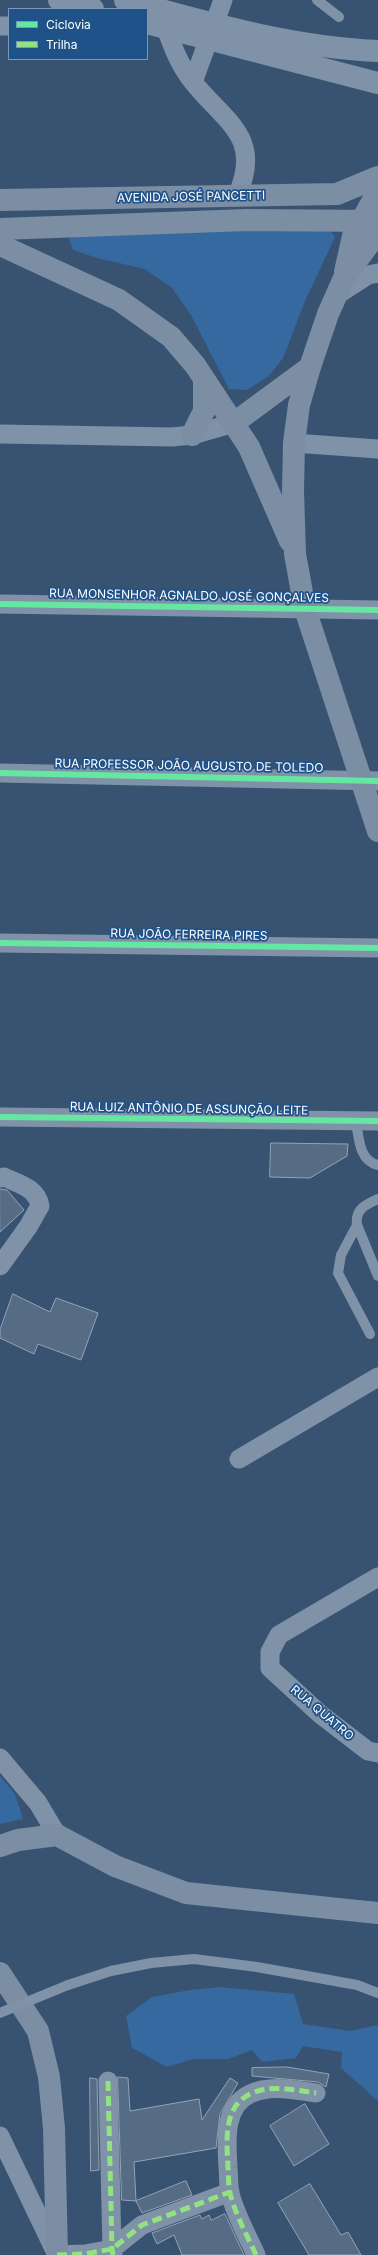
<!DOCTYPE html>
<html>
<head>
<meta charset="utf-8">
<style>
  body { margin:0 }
  #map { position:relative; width:378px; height:2255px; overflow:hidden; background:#385372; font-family:Inter,sans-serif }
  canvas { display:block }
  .legend { position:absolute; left:8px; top:8px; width:140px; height:52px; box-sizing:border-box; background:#20528a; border:1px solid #7997b9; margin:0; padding:5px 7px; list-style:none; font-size:12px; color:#fff }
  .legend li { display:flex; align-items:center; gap:8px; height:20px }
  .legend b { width:20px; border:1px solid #7997b9 }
</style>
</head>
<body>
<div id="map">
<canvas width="378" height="2255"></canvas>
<ul class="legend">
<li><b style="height:5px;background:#66e7a1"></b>Ciclovia</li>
<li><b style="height:5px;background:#91e382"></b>Trilha</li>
</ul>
</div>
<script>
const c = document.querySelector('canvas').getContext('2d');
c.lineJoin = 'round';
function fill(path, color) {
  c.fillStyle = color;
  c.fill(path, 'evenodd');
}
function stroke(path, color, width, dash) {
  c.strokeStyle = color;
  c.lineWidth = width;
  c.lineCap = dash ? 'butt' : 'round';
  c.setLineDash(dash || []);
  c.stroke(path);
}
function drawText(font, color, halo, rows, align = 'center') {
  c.font = font + ' Inter,sans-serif';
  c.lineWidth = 3.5;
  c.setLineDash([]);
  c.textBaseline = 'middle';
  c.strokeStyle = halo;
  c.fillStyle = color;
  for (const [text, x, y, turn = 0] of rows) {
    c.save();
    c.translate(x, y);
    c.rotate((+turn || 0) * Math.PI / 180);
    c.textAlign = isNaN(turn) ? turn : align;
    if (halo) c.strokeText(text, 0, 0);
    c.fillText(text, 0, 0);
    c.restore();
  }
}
const green = new Path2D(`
  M329 229 335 237 305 301 283 358 269 376 247 390 229 389 191 315 172 288 145 269 97 258 73 250 69 239 75 233Z
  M0 1776 15 1794 23 1819 0 1824Z
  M220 1987 294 1994 303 2024 350 2031 378 2025V2101L341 2068 342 2052 303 2046 296 2058 262 2062 252 2050 228 2059H193L167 2067 132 2048 126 2016 152 1997 190 1990Z`);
const building = new Path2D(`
  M271 1143 348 1144 347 1156 310 1178 270 1177Z
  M0 1189 7 1190 24 1210 0 1232Z
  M13 1294 50 1312 56 1298 98 1313 81 1360 38 1344 34 1354 0 1338V1330Z
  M287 2067 329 2074 326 2087 318 2082 252 2076V2068Z
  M118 2077 128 2078 130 2111 199 2099 202 2120 230 2078 238 2083 220 2114 216 2148 134 2162 136 2201 122 2200Z
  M90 2078 97 2079 99 2170 91 2171Z
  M305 2104 329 2144 294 2166 270 2126Z
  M186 2181 192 2195 142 2213 136 2201Z
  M310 2184 341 2235 348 2232 361 2255H309L278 2203Z
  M225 2214 244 2255H182L174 2235 157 2244 152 2233 200 2215 202 2219 209 2215 211 2220Z`);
const service = new Path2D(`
  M317 0 339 17
  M356 1122C359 1138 359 1161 378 1165
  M378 1199C365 1205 355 1209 357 1225L378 1276
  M357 1225 341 1255 338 1273 370 1334
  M68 1985 111 1971 151 1963 194 1959 257 1967 357 1985 378 1993`);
const minor = new Path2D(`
  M0 26H9
  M166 28C173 48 180 66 193 82 226 123 263 137 237 196
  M193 82 223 0
  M337 295 368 275 378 273
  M0 434 172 437 192 435 234 423
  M294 443 378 449
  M0 604 378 610
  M0 773 378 781
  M0 943 378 948
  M0 1117 378 1121
  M0 1178 4 1177C19 1184 37 1188 40 1206L28 1227 0 1266
  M239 1459 378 1377
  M378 1577 279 1635 270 1652V1668L320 1714 368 1751 378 1753
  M0 1758 38 1803 57 1835
  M108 2081 112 2249 113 2255
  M0 2136 57 2255 85 2254 112 2249 142 2225 230 2192
  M256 2255C247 2235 235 2214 230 2193 228 2185 229 2176 228 2168 227 2144 222 2107 250 2094 271 2084 294 2090 316 2093`);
const tertiary = new Path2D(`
  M59 0 93 9
  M125 0C208 23 291 47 378 51
  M147 23 378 83`);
const secondary = new Path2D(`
  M0 200 337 194 378 177
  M0 229 247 220 378 221
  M378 232 344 278 328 314 310 367 299 405 294 443 293 491 295 554 305 609 378 831
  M0 245 119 300 171 337 195 365 249 447 290 541
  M345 272 353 236 378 191
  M234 423 310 367
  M192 435 204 411V380
  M0 1846 18 1840 57 1835 115 1866 186 1893 378 1913
  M0 1973 38 2031 49 2077 54 2128 57 2255`);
const serviceBridge = new Path2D(`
  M0 2013 68 1985`);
const quiet = new Path2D(`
  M108 2081 112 2249 113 2255
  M57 2255 85 2254 112 2249 142 2225 230 2192
  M256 2255C247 2235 235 2214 230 2193 228 2185 229 2176 228 2168 227 2144 222 2107 250 2094 271 2084 294 2090 316 2093`);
const cycleway = new Path2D(`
  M0 604 378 610
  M0 773 378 781
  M0 943 378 948
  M0 1117 378 1121`);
const streetNames = [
  ["AVENIDA JOSÉ PANCETTI",191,197,-1],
  ["RUA MONSENHOR AGNALDO JOSÉ GONÇALVES",189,596,1],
  ["RUA PROFESSOR JOÃO AUGUSTO DE TOLEDO",189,766,1],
  ["RUA JOÃO FERREIRA PIRES",189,935,1],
  ["RUA LUIZ ANTÔNIO DE ASSUNÇÃO LEITE",189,1109,1],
  ["RUA QUATRO",322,1713,40]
];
fill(green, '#3569a0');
fill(building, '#566c84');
stroke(building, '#93a3b5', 1);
stroke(service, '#7f92a7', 10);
stroke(minor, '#7f92a7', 19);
stroke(tertiary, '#7f92a7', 22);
stroke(secondary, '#7b8ea3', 22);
stroke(serviceBridge, '#7f92a7', 10);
stroke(quiet, '#91e382', 5, [10, 5]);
stroke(cycleway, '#66e7a1', 6);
drawText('12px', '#fff', '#20528a', streetNames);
</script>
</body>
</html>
